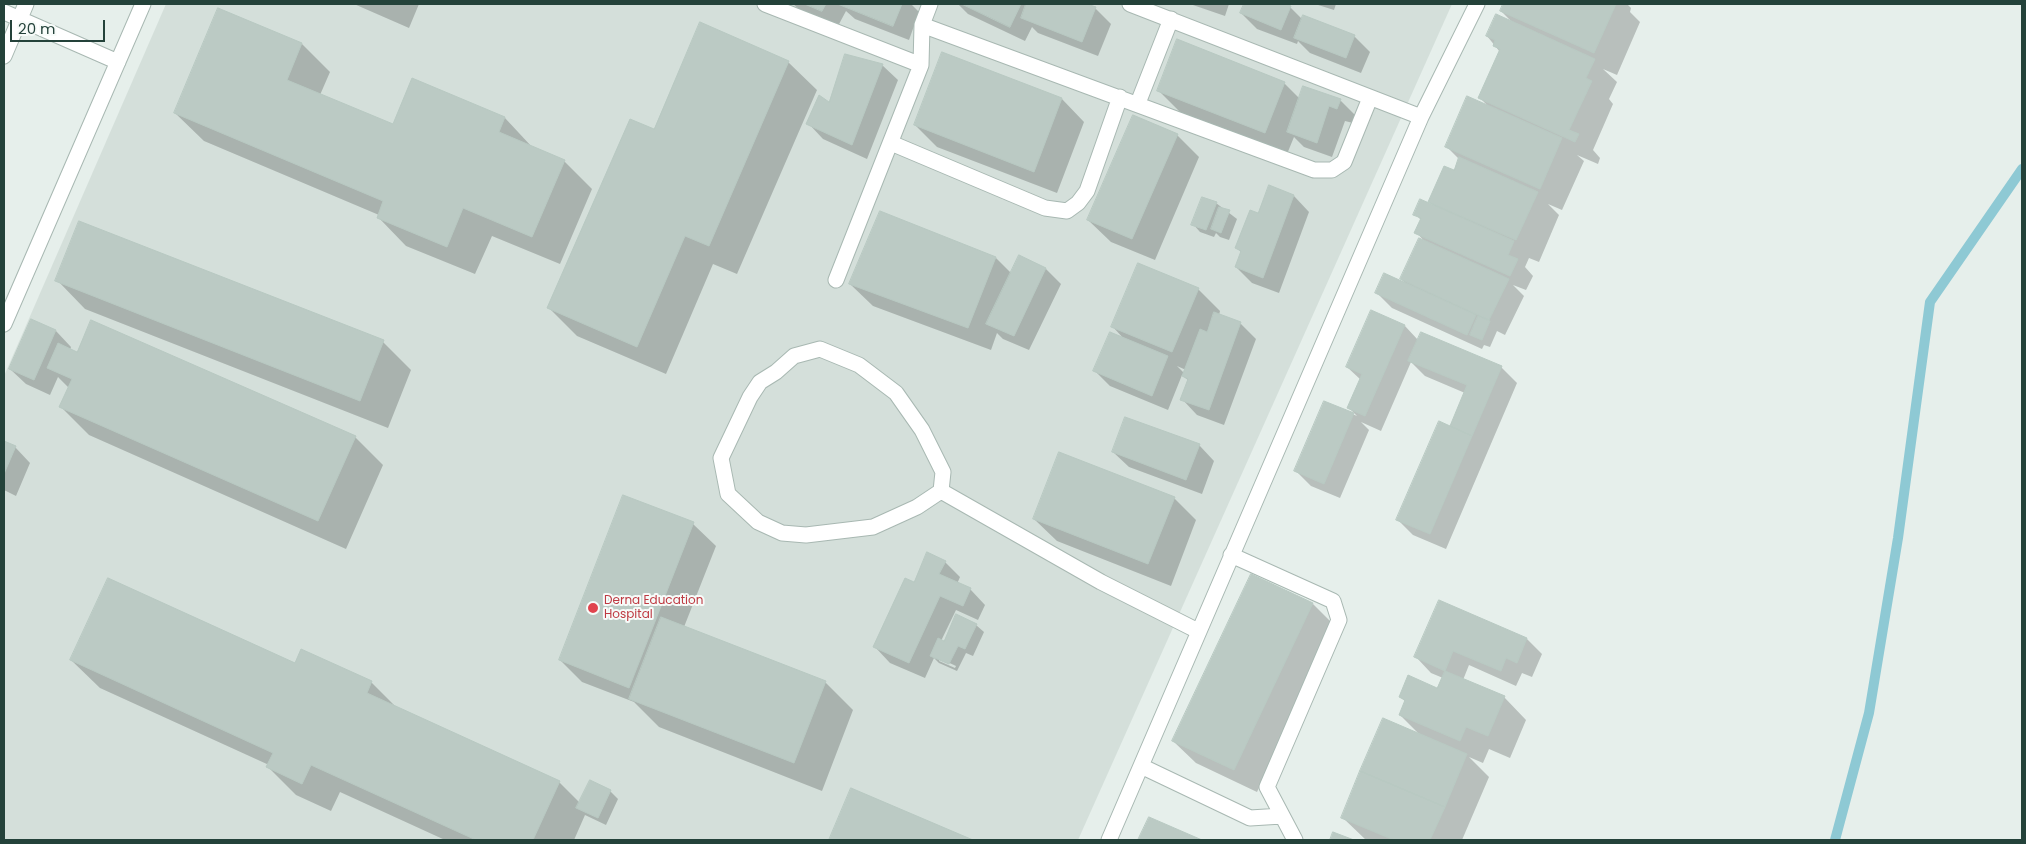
<!DOCTYPE html>
<html>
<head>
<meta charset="utf-8">
<style>
  body { margin:0 }
  #map { position:relative; width:2026px; height:844px; overflow:hidden; background:#e6efeb; font-family:Poppins,sans-serif }
  canvas { display:block }
  .frame { position:absolute; inset:0; border:5px solid #24423a; pointer-events:none }
  .scale { position:absolute; left:10px; top:20px; width:95px; height:22px; box-sizing:border-box; border:2px solid #24423a; border-top:0; padding-left:6px; font-size:15px; line-height:18px; white-space:nowrap; color:#24423a; -webkit-text-stroke:4px #f7fbf9; paint-order:stroke }
</style>
</head>
<body>
<div id="map">
<canvas width="2026" height="844"></canvas>
<div class="frame"></div>
<div class="scale">20 m</div>
</div>
<script>
const c = document.querySelector('canvas').getContext('2d');
c.lineJoin = 'round';
function fill(path, color) {
  c.fillStyle = color;
  c.fill(path, 'evenodd');
}
function stroke(path, color, width, dash) {
  c.strokeStyle = color;
  c.lineWidth = width;
  c.lineCap = dash ? 'butt' : 'round';
  c.setLineDash(dash || []);
  c.stroke(path);
}
function drawText(font, color, halo, rows, align = 'center') {
  c.font = font + ' Poppins,sans-serif';
  c.lineWidth = 4;
  c.setLineDash([]);
  c.textBaseline = 'middle';
  c.strokeStyle = halo;
  c.fillStyle = color;
  for (const [text, x, y, turn = 0] of rows) {
    c.save();
    c.translate(x, y);
    c.rotate((+turn || 0) * Math.PI / 180);
    c.textAlign = isNaN(turn) ? turn : align;
    if (halo) c.strokeText(text, 0, 0);
    c.fillText(text, 0, 0);
    c.restore();
  }
}
const built = new Path2D(`
  M166 4H1452L1078 840H4V376Z`);
const shadow = new Path2D(`
  M354 4H419L409 28Z
  M793 4H911L919 12 909 40 855 19 846 11 838 26 799 9Z
  M958 4H1084L1095 8 1111 24 1098 56 1038 33 1032 27 1025 41 968 14Z
  M1190 4H1229L1225 16Z
  M1245 4H1283L1290 7 1302 19 1354 36 1370 52 1361 73 1310 53 1298 41 1297 44 1257 29 1241 13Z
  M1315 4H1336L1334 10Z
  M1504 4H1627L1631 8 1630 12 1640 22 1617 75 1603 69 1617 82 1609 99 1613 104 1593 150 1600 158 1598 164 1577 155 1584 161 1562 210 1548 204 1559 215 1539 262 1529 258 1525 267 1533 276 1526 290 1513 285 1524 296 1505 335 1497 331 1490 347 1484 345 1482 349 1392 308 1377 293 1407 285 1401 279 1425 242 1416 232 1421 220 1415 214 1435 207 1430 202 1455 172 1460 160 1447 147 1488 106 1480 98 1500 52 1487 36 1513 23 1501 11Z
  M219 10 302 44 330 72 320 95 393 125 505 118 532 147 564 161 592 189 560 264 492 236 475 274 406 246 378 217 379 215 204 141 175 113Z
  M942 54 1062 99 1084 122 1057 193 937 147 915 125Z
  M788 62 817 90 737 274 713 264 666 374 577 336 549 308 654 130Z
  M882 65 898 80 867 159 823 139 808 123Z
  M1284 83 1300 99 1340 100 1356 116 1353 123 1345 121 1332 157 1304 147 1294 137 1287 154 1181 113 1158 90Z
  M1177 135 1199 157 1155 260 1111 242 1088 220Z
  M1269 187 1294 196 1309 212 1279 293 1252 283 1236 267 1242 253 1237 248 1259 215Z
  M1216 203 1237 219 1229 240 1220 237 1216 233 1214 237 1200 232 1193 224Z
  M1020 257 1046 269 1061 284 1029 350 1003 339 997 333 991 350 873 306 850 284 996 258 1012 274Z
  M57 280 383 342 411 370 388 428 85 309Z
  M1198 289 1220 311 1219 315 1241 324 1256 339 1224 425 1197 415 1182 399 1189 381 1182 375 1168 410 1110 386 1095 371 1125 340 1112 326ZM1177 366 1186 370 1185 374Z
  M1372 311 1405 326 1418 340 1501 367 1517 383 1446 549 1413 535 1398 520 1450 427 1465 393 1425 376 1411 362 1381 431 1361 422 1369 430 1340 498 1311 486 1296 471 1325 402 1357 416 1349 408 1361 380 1347 367Z
  M32 321 56 331 71 347 70 350 355 437 383 465 346 549 89 435 61 407 69 388 58 377 50 395 26 384 10 369Z
  M4 442 15 447 30 463 16 496 4 490Z
  M1199 445 1214 461 1202 494 1129 467 1113 452Z
  M1174 498 1196 520 1171 586 1057 541 1034 519Z
  M693 524 716 546 684 627 825 682 853 710 822 791 659 727 634 702 582 682 560 660Z
  M945 562 960 577 957 584 970 589 985 605 978 620 956 610 941 641 945 643 976 625 984 632 973 656 966 653 957 671 939 663 934 658 925 678 890 663 875 647 914 583ZM939 658 956 666 955 668 939 661Z
  M1440 601 1527 639 1542 654 1532 677 1522 673 1516 686 1469 665 1463 680 1504 697 1526 720 1510 758 1489 749 1483 763 1469 757 1489 777 1462 840H1366L1342 817 1420 735 1400 715 1406 702 1400 697 1438 690 1443 678 1431 673 1416 657Z
  M1313 604 1335 626 1257 792 1196 763 1173 741Z
  M71 660 296 664 371 682 398 709 559 782 580 803 610 791 618 799 606 825 585 815 574 840H445L340 792 331 811 296 795 268 767 269 765 100 688Z
  M852 790 970 840H830Z
  M1149 819 1198 840H1140Z`);
const stream = new Path2D(`
  M1835 840 1869 713 1898 538 1930 302 2022 169`);
const building = new Path2D(`
  M805 4H826L822 11Z
  M838 4H902L893 26Z
  M962 4H1021L1010 27Z
  M1026 4H1087L1096 7 1082 42 1021 18Z
  M1244 4H1286L1291 6 1281 30 1240 13Z
  M1503 4H1616L1594 53 1500 11Z
  M218 8 302 43 287 80 393 124 412 78 505 117 499 132 565 160 532 237 463 208 447 247 377 218 383 201 174 113Z
  M1496 14 1595 59 1586 78 1592 81 1569 130 1579 134 1575 142 1478 98 1500 49 1493 46 1495 40 1486 36Z
  M1303 15 1355 35 1346 58 1294 38Z
  M700 22 789 61 709 246 685 236 637 347 547 308 630 119 654 129Z
  M1177 39 1285 82 1265 133 1157 91Z
  M942 52 1062 98 1034 172 914 125Z
  M845 54 883 64 852 145 806 124 819 95 829 102Z
  M1303 86 1341 99 1337 109 1329 106 1317 143 1287 132Z
  M1467 96 1562 138 1540 189 1445 147Z
  M1133 115 1178 134 1132 239 1087 220Z
  M1459 157 1538 192 1516 240 1428 202 1444 166 1454 170Z
  M1269 185 1294 195 1263 278 1235 267 1241 251 1235 248 1250 210 1258 213Z
  M1202 197 1217 202 1206 230 1191 225Z
  M1420 199 1514 241 1508 255 1518 259 1510 276 1414 233 1421 218 1413 215Z
  M1219 207 1230 210 1221 233 1211 229Z
  M880 211 996 257 968 328 849 284Z
  M79 221 384 340 360 401 55 281Z
  M1419 238 1509 279 1489 320 1400 279Z
  M1019 255 1046 268 1014 336 986 324Z
  M1138 263 1199 288 1172 352 1111 327Z
  M1384 273 1476 315 1467 335 1375 293Z
  M1371 310 1405 325 1365 416 1347 408 1362 374 1346 367Z
  M1214 312 1241 322 1209 410 1180 400 1188 379 1182 376 1200 329 1207 332Z
  M1478 316 1490 321 1482 340 1470 335Z
  M31 319 56 330 34 380 9 369Z
  M91 320 356 436 318 521 59 407 72 379 47 368 58 343 77 352Z
  M1110 332 1168 356 1152 396 1093 371Z
  M1421 332 1502 366 1472 436 1450 426 1467 385 1408 361Z
  M1324 401 1354 413 1324 484 1294 471Z
  M1125 417 1200 444 1186 480 1112 452Z
  M1439 421 1472 436 1430 534 1396 520Z
  M4 441 16 446 4 474Z
  M1059 452 1175 497 1148 564 1033 519Z
  M623 495 694 522 629 688 559 660Z
  M927 552 946 561 939 574 971 588 963 606 940 596 909 663 873 647 905 578 914 582Z
  M1251 574 1313 603 1234 770 1172 741Z
  M108 578 295 663 301 649 372 681 367 693 560 781 533 840H476L311 765 302 784 266 767 273 753 70 660Z
  M1439 600 1527 638 1517 663 1506 658 1501 671 1453 651 1445 671 1414 657Z
  M956 614 977 624 965 649 958 646 949 664 930 656 938 638 944 641Z
  M661 617 826 681 794 763 629 699Z
  M1445 671 1505 696 1488 736 1466 727 1460 741 1399 715 1405 700 1399 697 1408 675 1437 688Z
  M1383 718 1467 754 1445 807 1360 771Z
  M1360 771 1445 807 1430 840H1394L1341 818Z
  M590 780 611 790 598 818 576 808Z
  M851 788 973 840H829Z
  M1149 817 1202 840H1138Z
  M1333 832 1354 840H1330Z`);
const minor = new Path2D(`
  M765 4 921 65
  M1130 4 1421 117
  M4 12 118 62
  M922 25 1314 170H1332L1344 162 1370 98
  M4 56 26 4
  M1138 103 1171 19
  M891 143 1045 208 1067 211 1078 203 1087 191 1120 97
  M836 280 921 65 922 25 930 4
  M4 324 143 4
  M820 349 859 365 896 393 922 430 943 472 941 491 917 507 873 527 806 535 782 533 758 522 728 494 721 458 750 397 760 382 776 372 794 356Z
  M941 491 1101 582 1198 631
  M1231 555 1333 601 1339 620 1267 787 1295 840
  M1141 766 1250 818 1282 816
  M1109 840 1421 117 1477 4`);
const markers = [
  [593,608,6,"#e0444e"]
];
const healthNames = [
  ["Derna Education",604,601],
  ["Hospital",604,615]
];
fill(built, '#d4dfda');
fill(shadow, '#0003');
stroke(stream, '#8ec9d4', 10);
fill(building, '#bbcac4');
stroke(building, '#b8c9c2', 1);
stroke(minor, '#a8b8b2', 17);
stroke(minor, '#fff', 15);
for (const [x, y, r, color] of markers) {
  const dot = new Path2D();
  dot.arc(x, y, r, 0, 2 * Math.PI);
  c.fillStyle = color;
  c.fill(dot);
  stroke(dot, '#f7fbf9', 2);
}
drawText('12px', '#be3a42', '#f7fbf9', healthNames, 'left');
</script>
</body>
</html>
